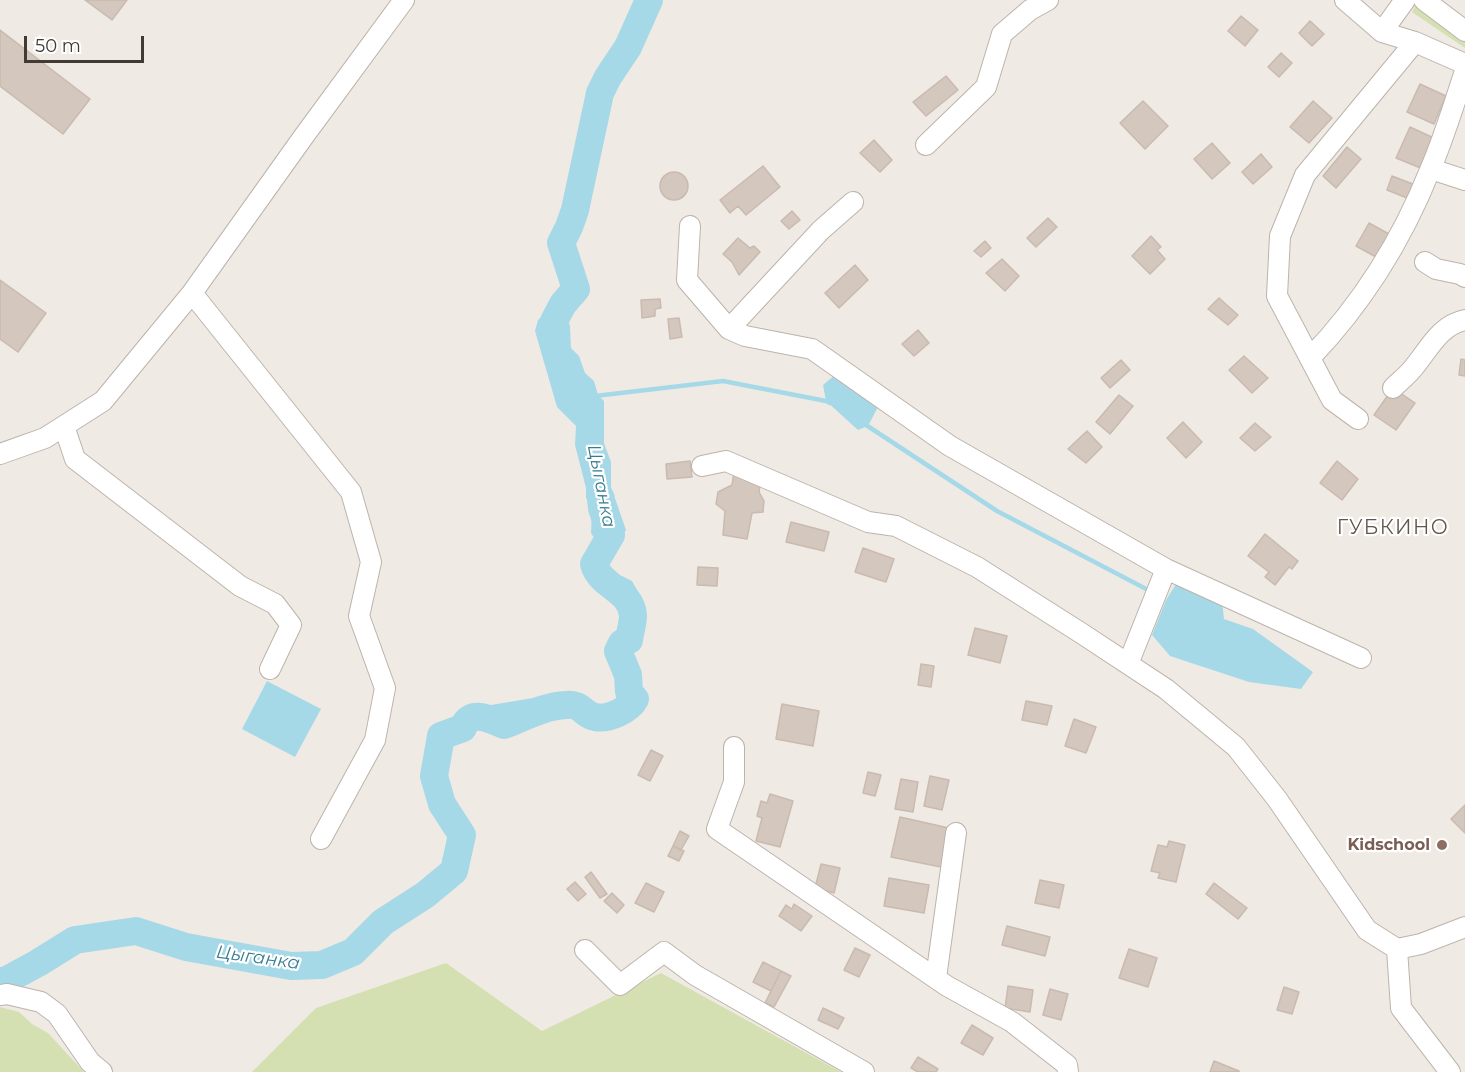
<!DOCTYPE html>
<html>
<head>
<meta charset="utf-8">
<style>
  body { margin:0 }
  #map { position:relative; width:1465px; height:1072px; overflow:hidden; background:#f0eae4; font-family:Montserrat,sans-serif }
  canvas { display:block }
  .scale { position:absolute; left:24px; top:36px; width:120px; height:27px; box-sizing:border-box; border:3px solid #413a35; border-top:0; padding-left:8px; font-size:18px; line-height:21px; white-space:nowrap; color:#413a35; -webkit-text-stroke:4px #fff; paint-order:stroke }
</style>
</head>
<body>
<div id="map">
<canvas width="1465" height="1072"></canvas>
<div class="scale">50 m</div>
</div>
<script>
const c = document.querySelector('canvas').getContext('2d');
c.lineJoin = 'round';
function fill(path, color) {
  c.fillStyle = color;
  c.fill(path, 'evenodd');
}
function stroke(path, color, width, dash) {
  c.strokeStyle = color;
  c.lineWidth = width;
  c.lineCap = dash ? 'butt' : 'round';
  c.setLineDash(dash || []);
  c.stroke(path);
}
function drawText(font, color, halo, rows, align = 'center') {
  c.font = font + ' Montserrat,sans-serif';
  c.lineWidth = 4.5;
  c.setLineDash([]);
  c.textBaseline = 'middle';
  c.strokeStyle = halo;
  c.fillStyle = color;
  for (const [text, x, y, turn = 0] of rows) {
    c.save();
    c.translate(x, y);
    c.rotate((+turn || 0) * Math.PI / 180);
    c.textAlign = isNaN(turn) ? turn : align;
    if (halo) c.strokeText(text, 0, 0);
    c.fillText(text, 0, 0);
    c.restore();
  }
}
const green = new Path2D(`
  M1417 2 1465 37V48L1412 12Z
  M446 963 542 1031 661 973 841 1072H252L316 1008Z
  M0 1007 19 1012 32 1024 48 1033 84 1072H0Z`);
const water = new Path2D(`
  M576 289 577 295 564 307 570 326 571 348 579 356 585 373 594 381 598 395 604 401V443L611 462V487L626 530 623 535H611L594 538 591 533 592 508 586 498V488L575 445 576 426 557 407 535 331 538 320 570 290Z
  M836 374 879 405 868 426 858 430 826 401 823 385Z
  M622 576 632 581 637 590 639 616H624L619 614 609 589 615 578Z
  M1176 584 1222 600 1224 619 1253 629 1313 672 1301 689 1249 682 1170 656 1152 635 1166 600Z
  M267 681 321 709 295 757 242 729Z
  M557 694 570 697 569 704 513 727 502 729 478 727 465 722 460 717 469 709 485 706Z`);
const stream = new Path2D(`
  M595 396 723 381 826 401 830 403
  M863 423 997 511 1150 591`);
const river = new Path2D(`
  M554 321 563 304 576 289 561 243 569 227 575 210 600 93 608 77 628 47 649 0
  M0 981 3 982 38 963 75 940 136 931 186 947 291 966 322 965 353 952 383 922 425 895 454 871 462 835 442 804 434 776 441 736 463 728C470 708 491 720 504 725 525 717 544 706 566 705 582 703 583 715 595 717 608 720 629 710 635 699L629 692 628 675 618 651 622 643 629 640C630 632 633 623 633 616 632 590 600 587 594 564L611 535 602 508 601 499`);
const building = new Path2D(`
  M85 0H127L112 20Z
  M1241 16 1258 30 1245 46 1228 31Z
  M1310 21 1324 34 1312 46 1299 33Z
  M0 30 90 99 63 134 0 86Z
  M1281 53 1292 63 1279 77 1268 67Z
  M946 76 958 90 926 116 913 102Z
  M1420 84 1446 96 1434 124 1407 112Z
  M1143 101 1168 126 1145 149 1120 123Z
  M1313 101 1332 118 1309 143 1290 127Z
  M1410 127 1436 139 1423 169 1396 158Z
  M874 140 892 160 880 172 860 153Z
  M1212 143 1230 163 1212 179 1194 159Z
  M1347 147 1361 159 1336 188 1323 176Z
  M1261 154 1272 167 1253 184 1242 172Z
  M763 166 780 187 746 215 738 206 730 213 720 200Z
  M660 186a14 14 0 1 1 28 0a14 14 0 1 1-28 0Z
  M1392 176 1418 186 1412 200 1387 190Z
  M792 211 800 220 789 229 781 221Z
  M1048 218 1057 227 1036 247 1027 238Z
  M1369 223 1389 234 1376 257 1356 246Z
  M1151 236 1161 247 1157 250 1165 259 1150 274 1132 256Z
  M738 238 750 248 754 246 760 252 739 275 732 262 723 254Z
  M985 241 991 248 981 257 974 251Z
  M1002 259 1019 276 1005 291 986 273Z
  M855 265 868 280 839 308 825 293Z
  M0 280 46 313 18 352 0 339Z
  M1219 298 1238 315 1228 325 1208 309Z
  M660 299 661 308 655 309V316L642 318 641 300Z
  M679 318 682 337 670 339 668 319Z
  M918 330 929 343 914 356 902 344Z
  M1244 356 1268 378 1252 393 1229 370Z
  M1461 359 1465 360V376L1459 375Z
  M1121 360 1130 370 1110 388 1101 378Z
  M1393 388 1415 403 1396 430 1374 415Z
  M1119 395 1133 406 1110 434 1096 422Z
  M1183 422 1202 442 1186 458 1167 438Z
  M1255 423 1271 437 1255 451 1240 438Z
  M1087 431 1102 447 1086 463 1068 449Z
  M690 461 692 477 667 479 666 464Z
  M1337 461 1358 479 1342 500 1320 483Z
  M734 472 761 478 759 492 764 501 763 512 752 513 747 539 723 535 725 511 716 504 718 492 732 485Z
  M791 522 829 532 824 551 786 542Z
  M1265 534 1298 561 1292 569 1289 567 1275 585 1265 577 1269 572 1248 556Z
  M863 548 894 559 886 582 855 572Z
  M698 567 718 568 717 586 697 585Z
  M975 628 1007 636 1000 663 968 655Z
  M921 664 934 666 931 687 918 685Z
  M1026 701 1052 706 1047 725 1022 720Z
  M782 704 819 711 813 746 776 739Z
  M1074 719 1096 727 1086 753 1065 746Z
  M651 750 663 756 650 781 638 775Z
  M868 772 881 775 875 796 863 793Z
  M930 776 949 780 942 810 924 806Z
  M901 779 918 782 913 812 895 809Z
  M770 794 793 801 780 847 756 841 762 818 757 816 761 801 767 803Z
  M1465 805V833L1451 819Z
  M900 817 949 828 941 867 891 857Z
  M680 831 689 836 681 850 673 846Z
  M1169 841 1185 845 1176 882 1158 878 1160 873 1151 871 1158 845 1167 847Z
  M673 846 684 851 679 861 668 856Z
  M821 864 840 868 834 893 815 888Z
  M591 872 607 894 600 898 585 877Z
  M889 878 929 885 924 913 884 906Z
  M1040 880 1064 885 1059 908 1035 903Z
  M575 882 586 894 578 901 567 889Z
  M646 883 664 892 654 912 635 903Z
  M1214 883 1247 908 1238 919 1206 894Z
  M612 893 624 905 617 913 604 901Z
  M794 904 812 916 801 931 779 916 786 905 792 909Z
  M1007 926 1050 937 1045 956 1002 945Z
  M855 948 870 955 859 977 844 970Z
  M1129 949 1157 958 1148 987 1119 978Z
  M763 962 781 971 771 991 753 982Z
  M781 971 791 976 774 1007 765 1003Z
  M1008 986 1033 990 1030 1012 1005 1008Z
  M1284 987 1299 992 1292 1014 1277 1010Z
  M1050 989 1068 994 1061 1020 1043 1015Z
  M823 1008 844 1018 838 1029 818 1020Z
  M972 1025 993 1038 983 1055 961 1043Z
  M918 1057 938 1069 936 1072H918L911 1068Z
  M1214 1061 1239 1071V1072H1210Z`);
const minor = new Path2D(`
  M1345 0 1382 32 1415 42 1465 64
  M1424 0 1465 31
  M1382 32 1405 0
  M926 145 986 87 1002 34 1030 10 1048 0
  M1431 169 1465 180
  M690 226 687 280 729 329 745 336 812 349 950 446 1166 569 1361 658
  M1425 262 1436 269 1460 274 1465 277
  M192 293 351 492 371 562 359 616 385 688 375 740 321 839
  M729 329 821 230 853 202
  M1310 358C1362 304 1402 240 1430 170 1444 138 1454 104 1465 71
  M1393 388C1400 381 1408 375 1414 367 1429 349 1440 325 1465 320
  M1358 419 1332 400 1277 296 1280 236 1305 175 1415 42
  M64 426 75 459 240 586 275 604 291 625 270 669
  M0 454 45 438 103 401 192 293 304 136 404 0
  M702 466 726 461 868 522 896 526 977 567 1081 633 1166 689 1236 747 1277 799 1367 930 1397 949 1421 944 1465 927
  M1128 664 1166 569
  M734 747V782L717 829 947 986 1012 1022 1067 1065 1068 1072
  M1397 949 1401 1008 1450 1072
  M585 950 620 985 664 952 695 975 864 1072
  M936 978 956 833
  M0 995 7 994 41 1002 57 1014 90 1062 102 1072`);
const markers = [
  [1442,845,6,"#8d6e63"]
];
const educationNames = [
  ["Kidschool",1430,845]
];
const waterNames = [
  ["Цыганка",601,486,79],
  ["Цыганка",258,958,8]
];
const quarterNames = [
  ["ГУБКИНО",1393,528]
];
fill(green, '#d4e0b1');
fill(water, '#a6d9e7');
stroke(stream, '#a6d9e7', 4.5);
stroke(river, '#a6d9e7', 28);
fill(building, '#d3c7be');
stroke(building, '#cabaaf', 1.5);
stroke(minor, '#bdb3ab', 22);
stroke(minor, '#fff', 20);
for (const [x, y, r, color] of markers) {
  const dot = new Path2D();
  dot.arc(x, y, r, 0, 2 * Math.PI);
  c.fillStyle = color;
  c.fill(dot);
  stroke(dot, '#fff', 2);
}
drawText('bold 16px', '#785e54', '#fff', educationNames, 'right');
drawText('italic 18px', '#377d92', '#fff', waterNames);
c.letterSpacing = '1.5px';
drawText('20px', '#63564d', '#fff', quarterNames);
c.letterSpacing = '0px';
</script>
</body>
</html>
